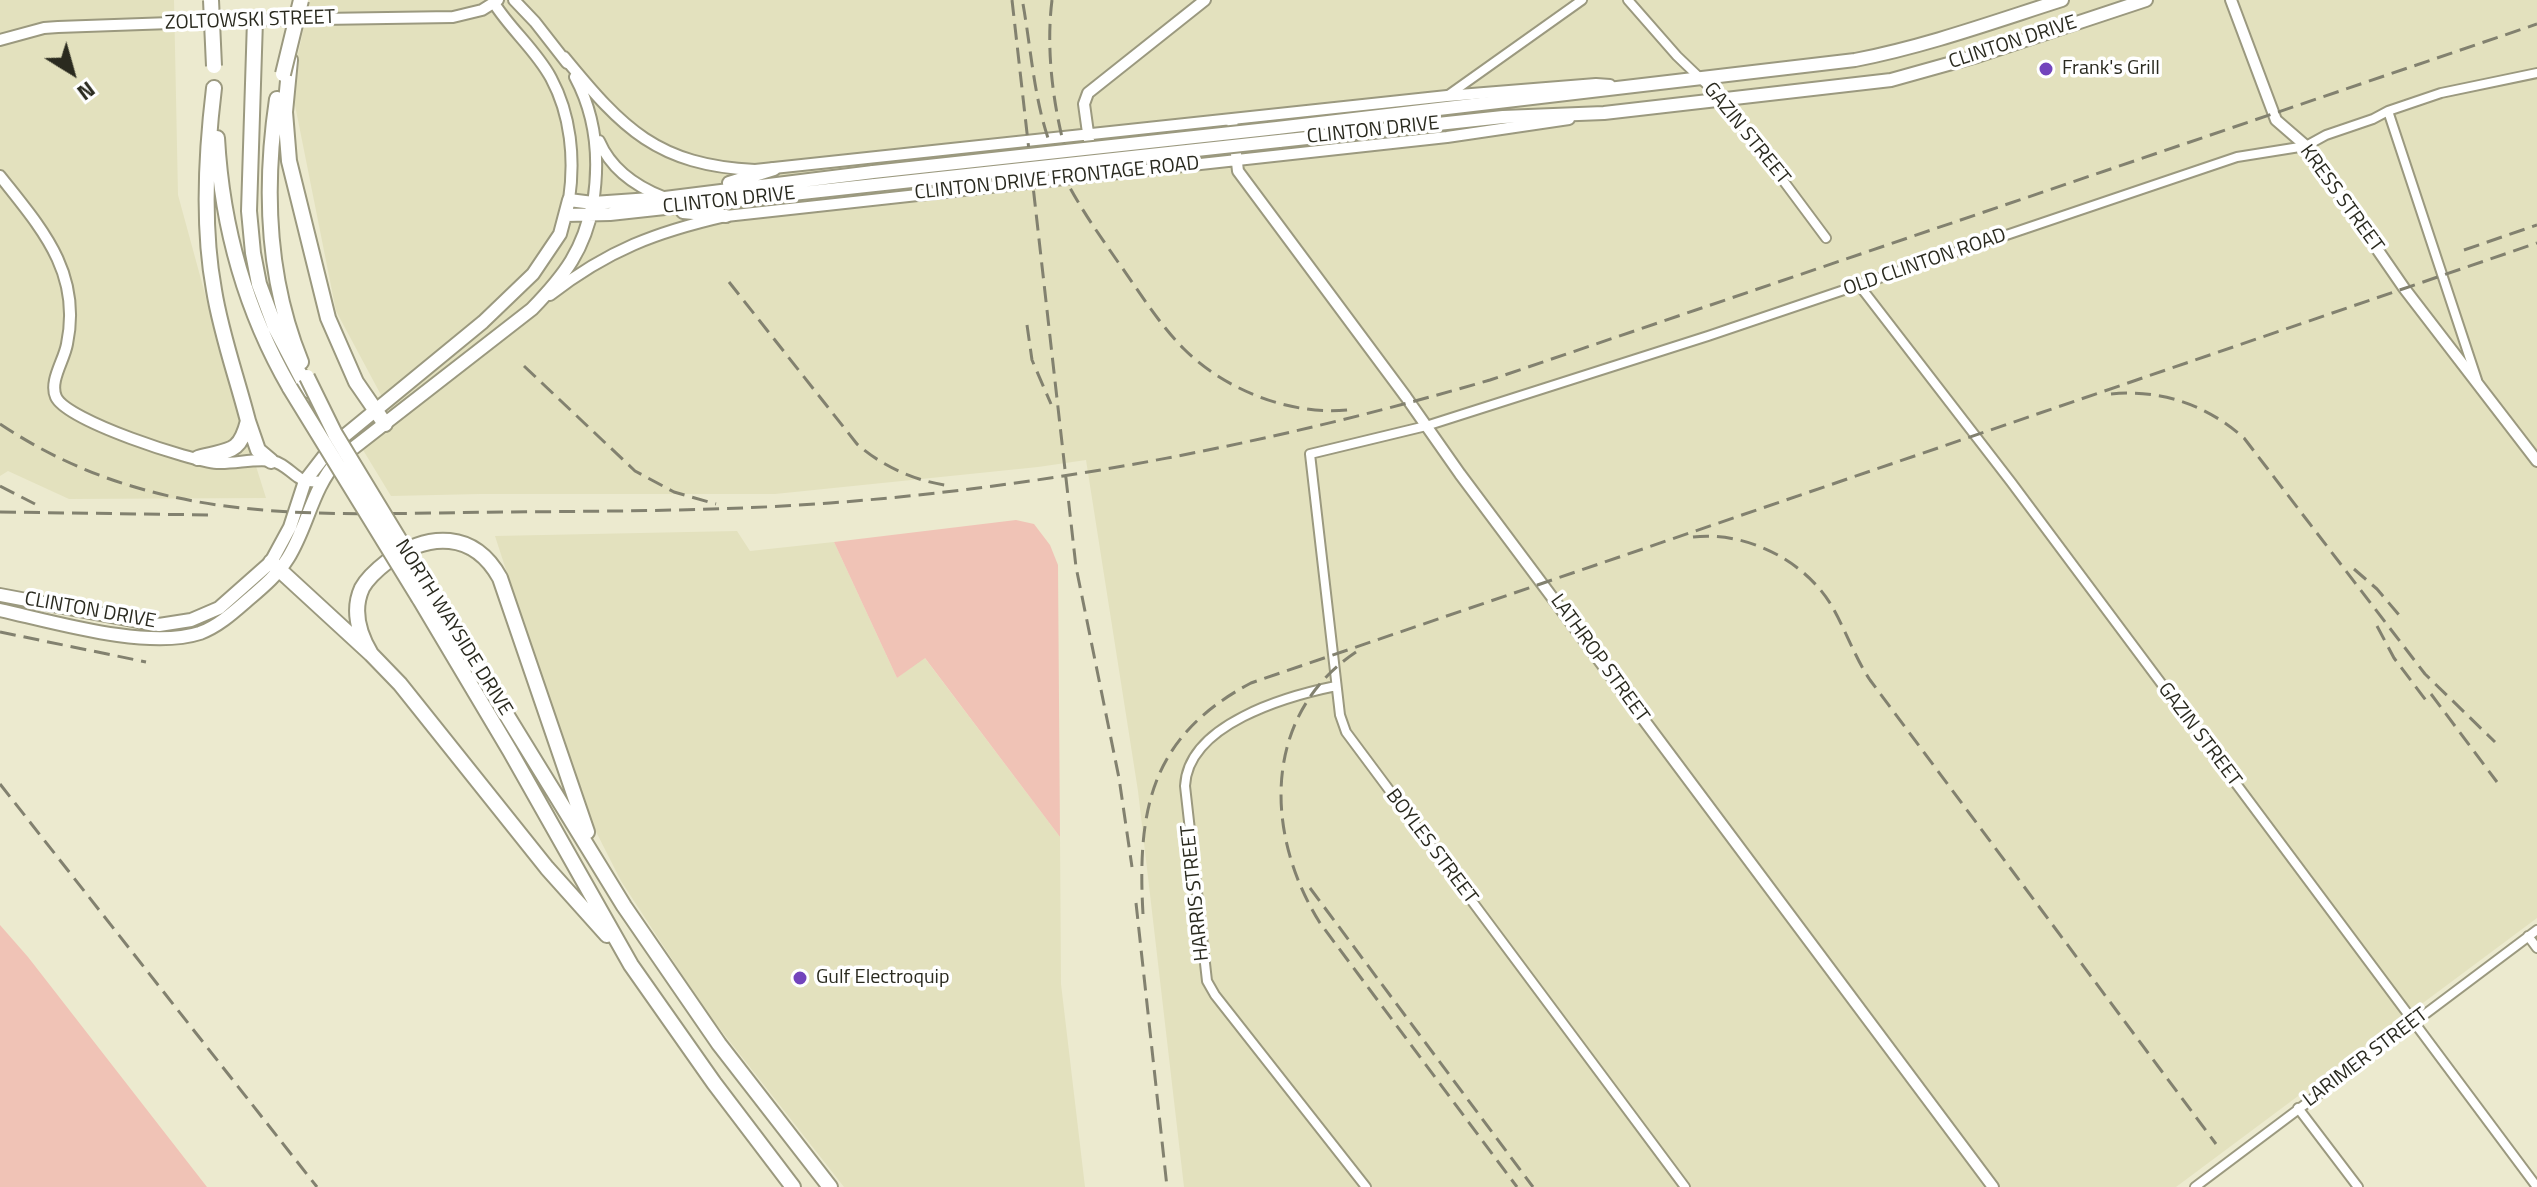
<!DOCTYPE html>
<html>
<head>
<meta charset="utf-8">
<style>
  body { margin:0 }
  #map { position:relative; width:2537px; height:1187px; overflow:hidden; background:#eceacf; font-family:"Titillium Web",sans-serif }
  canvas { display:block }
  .north { position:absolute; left:32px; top:32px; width:80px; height:80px; -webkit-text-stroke:6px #fff; paint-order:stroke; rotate:143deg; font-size:22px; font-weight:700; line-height:32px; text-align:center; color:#2a2a1f }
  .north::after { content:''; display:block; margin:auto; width:28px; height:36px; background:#2a2a1f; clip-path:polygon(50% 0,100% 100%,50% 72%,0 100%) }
</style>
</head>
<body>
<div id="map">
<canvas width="2537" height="1187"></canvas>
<div class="north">N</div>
</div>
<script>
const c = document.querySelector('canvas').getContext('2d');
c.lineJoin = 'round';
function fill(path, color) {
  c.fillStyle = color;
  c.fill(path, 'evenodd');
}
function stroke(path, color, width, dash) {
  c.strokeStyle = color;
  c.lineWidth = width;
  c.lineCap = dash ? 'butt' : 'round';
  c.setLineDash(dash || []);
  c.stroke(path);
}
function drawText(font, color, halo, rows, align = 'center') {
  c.font = font + ' "Titillium Web",sans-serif';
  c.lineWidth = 7;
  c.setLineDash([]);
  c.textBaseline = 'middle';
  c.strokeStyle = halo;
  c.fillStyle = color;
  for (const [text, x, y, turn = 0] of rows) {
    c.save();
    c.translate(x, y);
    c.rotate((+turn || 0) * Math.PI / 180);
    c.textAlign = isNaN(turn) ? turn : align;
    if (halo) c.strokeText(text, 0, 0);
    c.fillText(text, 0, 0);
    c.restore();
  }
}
const built = new Path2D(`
  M0 0H174L178 195 226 371 266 498 69 499 8 471 0 476Z
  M310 0H2537V918L2176 1187H1184L1138 791 1086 460 1038 467 775 494H480L391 496 363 450 396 423 336 311 291 85Z
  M737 531 750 551 834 542 897 678 924 657 1060 837 1061 984 1085 1187H844L705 1010 621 881 582 804 495 536Z`);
const green = new Path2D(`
  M1016 520 1034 524 1050 545 1058 565 1060 837 925 658 897 678 834 542Z
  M0 925 28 957 207 1187H0Z`);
const minor = new Path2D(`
  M1628 0 1677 56 1724 101 1826 238
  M1447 96 1582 0
  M2388 111 2477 380
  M1859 285 2011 482 2537 1187
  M1336 686C1287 696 1188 724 1185 786L1207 981 1215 995 1366 1187
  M2528 936 2537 948
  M2298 1108 2358 1187
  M1685 1187 1346 732 1340 715 1310 454 1426 426 1708 336 2237 157 2306 146 2326 135 2373 119 2388 111 2441 93 2537 73
  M2195 1187 2537 930`);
const tertiary = new Path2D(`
  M514 0 535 22 567 63
  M2231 0 2276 120 2306 146 2404 288 2537 461
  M494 3C510 29 536 50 551 78 571 115 575 159 569 200
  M0 40 44 28 58 27 255 20 453 17 482 10 498 0
  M564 57C623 129 657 165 755 170L1447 96 1596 84 1610 85
  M575 77C596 116 600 159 593 203
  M1232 120 1238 171 1406 397 1460 474 1993 1187
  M1089 140 1084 104 1088 93 1205 0
  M599 141C611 169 635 186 663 197
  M0 176C41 228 82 272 67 344 64 361 49 381 56 397 67 421 191 461 217 463 235 464 255 458 272 461 283 463 289 471 298 477 304 482 313 481 321 482
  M550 295C608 250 656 232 726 216L1447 137 1569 119`);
const secondary = new Path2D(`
  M1277 128 1855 60C1927 46 1993 22 2062 0
  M1279 141 1503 117 1604 113 1891 80 1977 56 2146 0
  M729 183 774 169
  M683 212 726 216
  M566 215 610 214 875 185
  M0 595 159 625 191 620 219 608 271 562 290 527 305 481 332 446 483 322 533 274 560 234 569 200 593 203 665 198 873 172
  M0 610C54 622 148 650 200 633 219 626 235 611 250 598 264 586 278 574 288 558 308 526 312 488 338 460L532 309C565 275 584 250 593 203`);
const primary = new Path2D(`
  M255 20 249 211 253 253 259 284 275 327 308 390
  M290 60 285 112 289 161 328 318 356 382 385 424
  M277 99C264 186 267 279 301 362
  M217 138C222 227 245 310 290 388
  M248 421 258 450 271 461
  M198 458C228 449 239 456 248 421 237 378 221 334 214 290 202 225 206 154 214 88
  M271 562 371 654 400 684 547 868 607 935
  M431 592 624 906 719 1044 830 1187
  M419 598 510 751 631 965 714 1083 793 1187
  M371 654C359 634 352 610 362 588 368 577 379 568 388 561 429 532 474 531 500 578L587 832`);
const rail = new Path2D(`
  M1012 0 1076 567 1119 778 1132 867
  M1052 0C1045 56 1055 120 1072 173
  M1023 4C1031 49 1034 98 1049 141 1065 187 1091 223 1118 262 1139 291 1158 323 1184 349 1226 391 1295 418 1355 409
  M2464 250 2537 225
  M729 282 857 444C883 467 917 482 952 486
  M1027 325 1032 360 1051 404
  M524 366 635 471 674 492 716 504
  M2111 394C2161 389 2207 405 2244 438L2425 674 2495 742
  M0 424C161 531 326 513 510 512 617 511 724 511 830 503 1055 486 1274 443 1490 380L2537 24
  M0 486 35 504
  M0 512 212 515
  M1693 537C1745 531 1802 559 1830 603 1845 628 1854 656 1870 680L2216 1144
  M2354 569 2377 589 2399 615
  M2377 626 2394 658 2428 703
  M0 632 146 662
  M1356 652C1262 715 1264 834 1320 923L1517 1187
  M2431 694 2497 782
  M0 784 317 1187
  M1310 888 1533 1187
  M1136 903 1167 1187
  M1143 914C1137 809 1151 736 1251 683L2537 243`);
const secondaryBridge = new Path2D(`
  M873 172 1277 128
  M875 185 1279 141`);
const primaryBridge = new Path2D(`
  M211 0 214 66
  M283 74 301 0
  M307 377 335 434 431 592
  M290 388 419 598`);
const markers = [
  [2046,69,8,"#7344bc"],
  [800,978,8,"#7344bc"]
];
const streetNames = [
  ["ZOLTOWSKI STREET",250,21,-2],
  ["CLINTON DRIVE",2013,43,-18],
  ["CLINTON DRIVE",1373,131,-6],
  ["GAZIN STREET",1746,134,51],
  ["CLINTON DRIVE FRONTAGE ROAD",1057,179,-6],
  ["KRESS STREET",2341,199,54],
  ["CLINTON DRIVE",729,201,-6],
  ["OLD CLINTON ROAD",1925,263,-19],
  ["CLINTON DRIVE",90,611,10],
  ["NORTH WAYSIDE DRIVE",453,628,58],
  ["LATHROP STREET",1599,659,54],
  ["GAZIN STREET",2199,735,53],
  ["BOYLES STREET",1431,847,53],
  ["HARRIS STREET",1196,893,-96],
  ["LARIMER STREET",2366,1058,-37]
];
const poiNames = [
  ["Frank's Grill",2062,69],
  ["Gulf Electroquip",816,978]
];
fill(built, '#e3e1be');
fill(green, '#f0c3b6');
stroke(minor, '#9b997f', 12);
stroke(tertiary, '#9b997f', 14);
stroke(secondary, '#9b997f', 16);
stroke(primary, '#9b997f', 18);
stroke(minor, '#fff', 8);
stroke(tertiary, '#fff', 10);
stroke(secondary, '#fff', 12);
stroke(primary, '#fff', 14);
stroke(rail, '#82816f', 3, [16, 8]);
stroke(secondaryBridge, '#9b997f', 16, []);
stroke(primaryBridge, '#9b997f', 18, []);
stroke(secondaryBridge, '#fff', 12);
stroke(primaryBridge, '#fff', 14);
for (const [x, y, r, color] of markers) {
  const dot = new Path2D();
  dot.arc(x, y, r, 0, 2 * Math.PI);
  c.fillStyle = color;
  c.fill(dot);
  stroke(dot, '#fff', 3);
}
drawText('20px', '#2a2a1f', '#fff', streetNames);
drawText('20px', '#2a2a1f', '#fff', poiNames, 'left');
</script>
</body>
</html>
